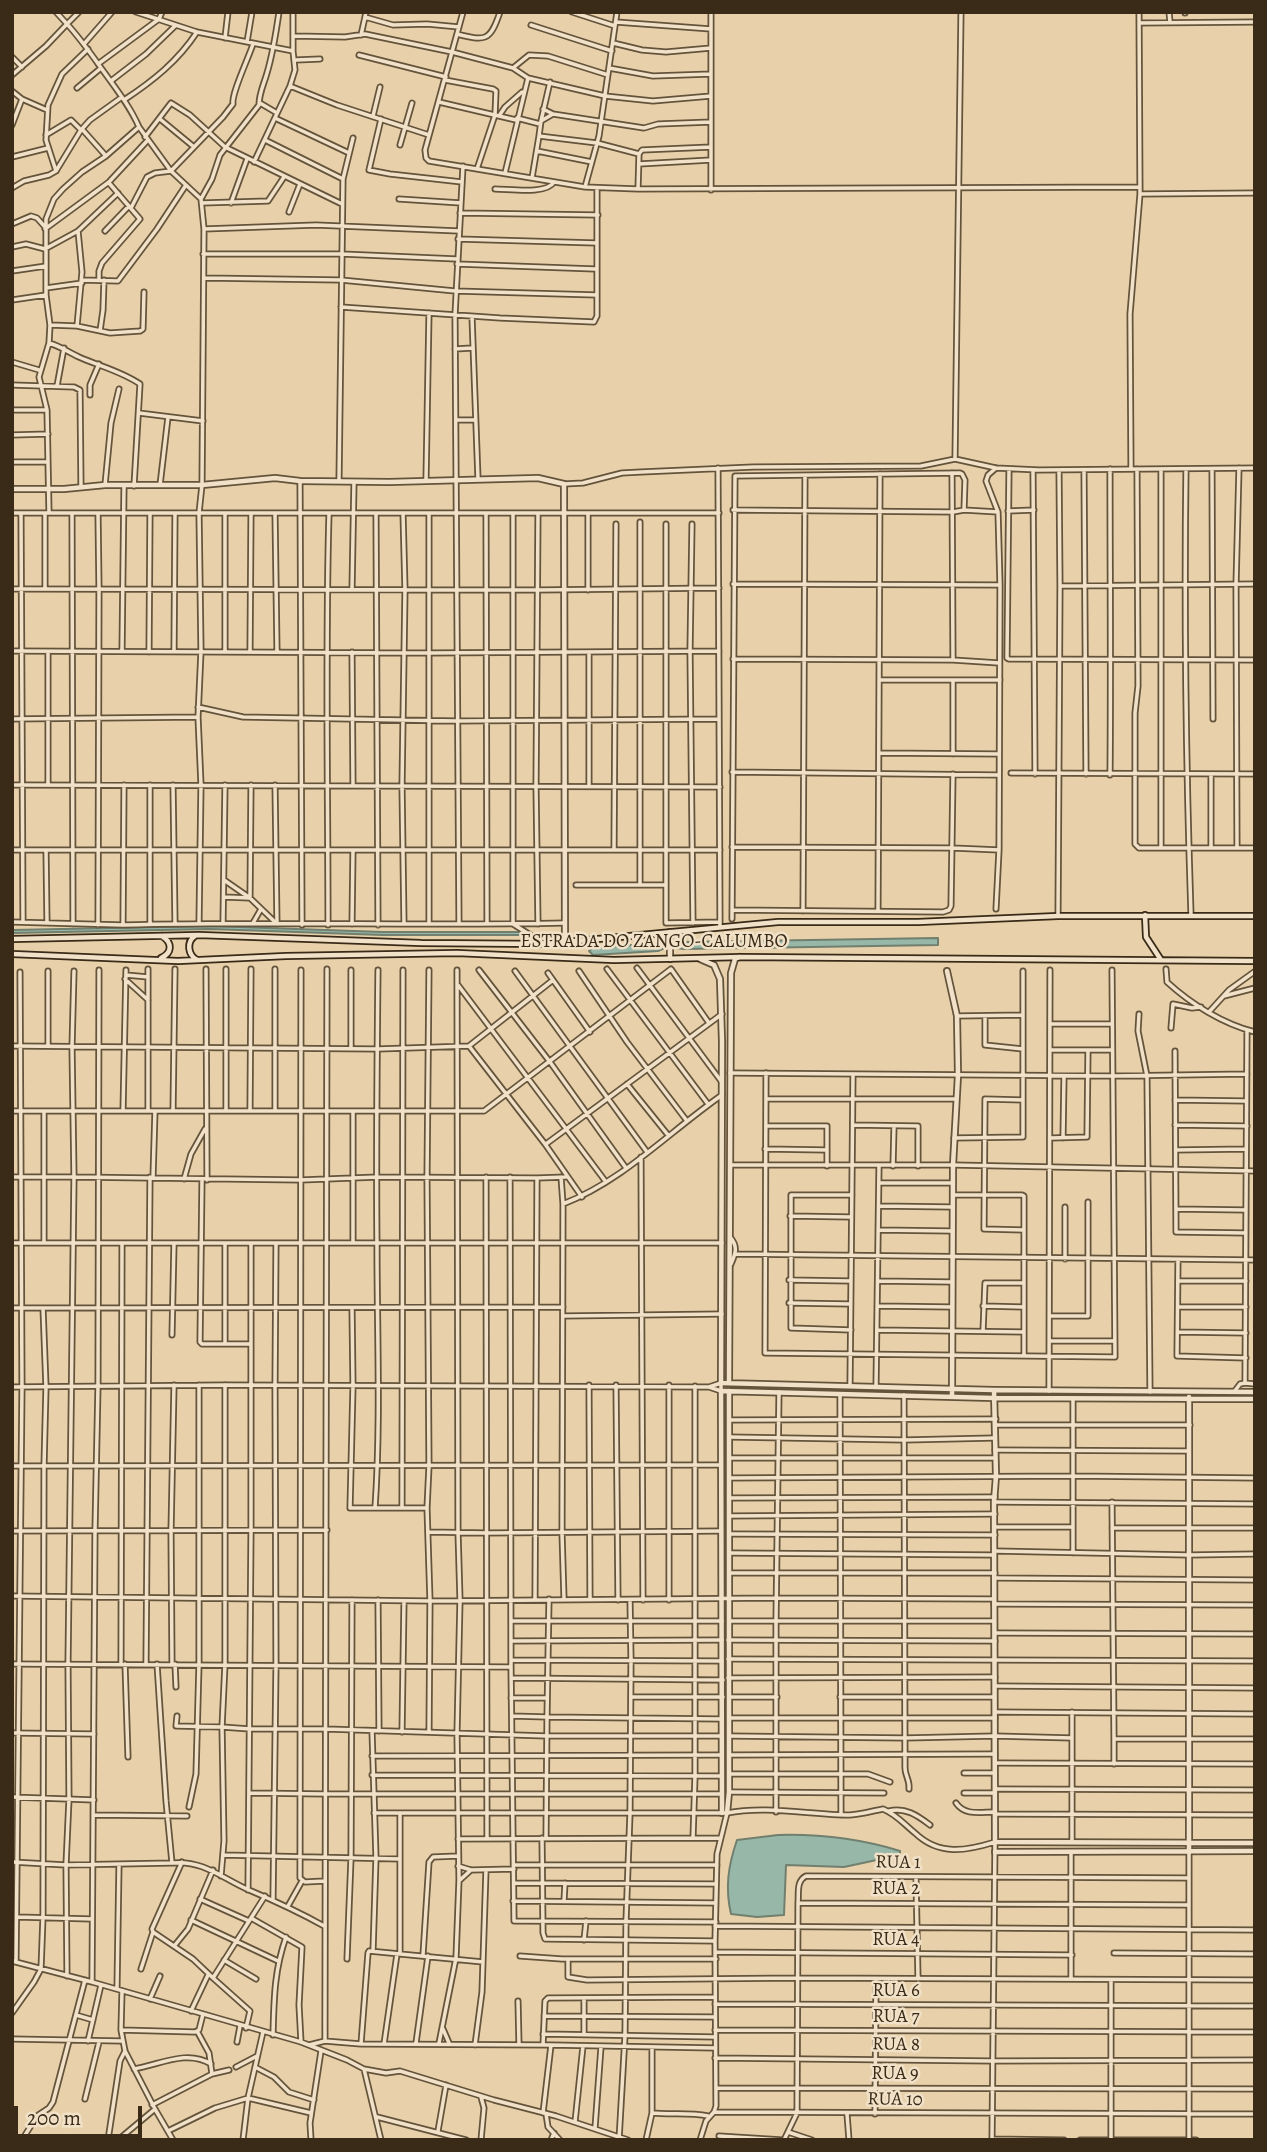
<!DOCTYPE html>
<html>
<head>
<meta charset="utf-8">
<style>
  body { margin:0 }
  #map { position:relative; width:1267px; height:2152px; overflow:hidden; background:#e8d1aa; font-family:Alegreya,serif }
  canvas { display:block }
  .frame { position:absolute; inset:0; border:14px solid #392b17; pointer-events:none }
  .scale { position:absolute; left:14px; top:2106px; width:128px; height:32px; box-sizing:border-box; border:4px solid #392b17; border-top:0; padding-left:9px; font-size:21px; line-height:24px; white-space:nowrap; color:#392b17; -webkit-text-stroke:5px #f0e1c8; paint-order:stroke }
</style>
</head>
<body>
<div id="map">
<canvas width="1267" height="2152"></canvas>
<div class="frame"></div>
<div class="scale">200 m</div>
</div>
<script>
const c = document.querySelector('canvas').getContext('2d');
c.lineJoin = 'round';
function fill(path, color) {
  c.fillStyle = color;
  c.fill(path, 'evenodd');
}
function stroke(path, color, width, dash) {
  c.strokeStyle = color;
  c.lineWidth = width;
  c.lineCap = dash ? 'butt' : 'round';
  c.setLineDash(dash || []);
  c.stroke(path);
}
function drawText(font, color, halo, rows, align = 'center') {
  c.font = font + ' Alegreya,serif';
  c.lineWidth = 5;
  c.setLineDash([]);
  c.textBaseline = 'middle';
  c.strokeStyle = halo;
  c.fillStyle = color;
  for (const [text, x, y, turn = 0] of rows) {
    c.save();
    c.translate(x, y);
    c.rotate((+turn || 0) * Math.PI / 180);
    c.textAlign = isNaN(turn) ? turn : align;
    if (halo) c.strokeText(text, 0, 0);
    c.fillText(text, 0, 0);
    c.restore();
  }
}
const water = new Path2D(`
  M210 926 383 932H522L525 935H383L210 929 12 933V930Z
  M938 938V945L684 949 667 947 658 951 593 955 589 951 593 948 658 943 673 944 683 942Z
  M778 1835C819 1834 861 1839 900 1851V1855L844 1867 786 1865 784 1915 757 1917 731 1914C725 1888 728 1866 737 1840Z`);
const minor = new Path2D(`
  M56 12 67 24 79 12
  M136 12 197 32 293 51
  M366 12 365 17 393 25 427 24 459 27
  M463 12 425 150 426 158 429 161 585 187 638 189 1140 187
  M572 12 615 26
  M711 12V190
  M1169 12 1170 22
  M1185 13V12
  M616 22 711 29
  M1139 23 1255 22
  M531 25 612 51
  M457 34C485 41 490 42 500 12
  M361 35 365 17
  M294 36 345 37 365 34 452 52 513 68 529 55 548 56 608 75
  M225 38 228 12
  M247 42 252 12
  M613 43 642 50 666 52 711 48
  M84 44 112 12
  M359 55 446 77
  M12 57 22 67
  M296 60 320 59
  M98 64 159 19 162 12
  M513 68 528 78 605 96 653 101 711 96
  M609 68 653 76 711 74
  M12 75 46 46 67 24C79 37 89 51 99 65 113 85 129 104 139 127L106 156 82 172 63 189 54 199 46 219V295L50 325 49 343 39 377 47 410 49 513
  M445 80 493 89 496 91 495 115 477 169
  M111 81 146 54 175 26
  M290 86 337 105 429 135
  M77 88 101 68
  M12 91 22 99 47 110
  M124 100C153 81 178 61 197 32
  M439 102 516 120
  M260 103 277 113
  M543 109 553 114 644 128 658 124 711 122
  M553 114 541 121 539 136 597 143 639 154
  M373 116 380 87
  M499 116 505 107 522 92
  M275 118 349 153
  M517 118 540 124
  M160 119 194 147
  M381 119 369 170 390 174 462 182
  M541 121 550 82
  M12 125 22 99
  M139 127 171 171 201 199
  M82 129 106 156
  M46 135 71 120 81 130
  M145 137 171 103 190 115 225 147 342 204
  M265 140 343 179
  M400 145 412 103
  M537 151 592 162
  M12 157 48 148
  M254 162 290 86 295 70 293 51V12
  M639 164 711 160
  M56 171 46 140 48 105 62 74 88 49
  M505 173 528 78
  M532 178 539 136
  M585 187 599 136 617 12
  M12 188 24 181 49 175 56 171 81 130 90 120 122 97
  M495 189C510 189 546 195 554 182
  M638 189 639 154 642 150 711 147
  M1140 194 1255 193
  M399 199 461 203
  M202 203 268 201 284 177
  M231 203 247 159
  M131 208 147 177 155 173 171 171 223 117 233 104C231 94 249 57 253 44
  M289 212 300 184
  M460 213 598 215
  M12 224 31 216 37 218 45 227
  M45 229 109 182 147 141
  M204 229 316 225 459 231
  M105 231 129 206
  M458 239 596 243
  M12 247 26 244 45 249 78 231 118 193
  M203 254H342L457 259
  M457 264 595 269
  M12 271 46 266
  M204 278 341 280 455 291 597 295
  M82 280 118 281 157 229 186 185
  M99 280V271L102 263 140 219 109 183
  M46 288 82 283
  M12 300 46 295
  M341 307 500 318 594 322 597 316V188
  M472 317 478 479
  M50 325 77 326 110 333 140 331 143 329 144 292
  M77 326 82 272 78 231
  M100 331 103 310 104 280
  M49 343C60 346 68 352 79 357 99 366 121 371 140 384L134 486
  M455 349 472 348
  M12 362 39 370
  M12 385 74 387 80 390 81 487
  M57 386 64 348
  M90 395V385L99 364
  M12 410H47
  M139 413 203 421
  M456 420H475
  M12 435 48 434
  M955 459 996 468 1039 470 1255 468
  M12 462H48
  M718 468 720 927
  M996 468 988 475 986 481 998 512 1000 585 999 850 996 909
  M1009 469 1007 658 1009 659 1255 660
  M1110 469C1110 571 1111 673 1110 775
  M1131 469 1130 314 1140 194 1139 12
  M1137 469 1138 686 1135 713V844L1139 848H1161
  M1161 469V848H1255
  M1186 469C1184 617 1186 766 1191 915
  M1212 469 1213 719
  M1033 470 1035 774
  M1059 470 1060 586
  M1084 470 1086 774
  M952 473 953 660
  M339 480 343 179 353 138
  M426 480 429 313
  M300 481 302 925
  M564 484 583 483 622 473 641 472 753 467 921 466 955 459 961 12
  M105 485 111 423 119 389
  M160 485 168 417
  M733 510 953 512 964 510 998 512
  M1008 511 1034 510
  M12 513H719
  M72 513 73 924
  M98 513 99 589 98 925
  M275 513 277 651
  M403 513 405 590 402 786 404 924
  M429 513V924
  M486 513 487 924
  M513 513V924L543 943
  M588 513V590
  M21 514 23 922
  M376 514 378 925
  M666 524V923L720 922
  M692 524 690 651 693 923
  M733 584 1000 585
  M45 588V514
  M12 589 538 590 719 588
  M352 589 354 482
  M12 651 430 653 719 651
  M122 651 124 486
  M174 651 175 513
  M225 651V514
  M48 652V785
  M149 652 150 514
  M250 652 251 514
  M352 652 353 786
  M589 652V786
  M733 659 953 660 999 663
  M879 680H1000
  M198 707 243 717 456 721 719 719
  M12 719 198 717
  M879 753 998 754
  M953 754V680
  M732 772 998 775
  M1011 773 1255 774
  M1211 774V848
  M12 785 720 787
  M124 785 123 925C270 921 417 926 564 923
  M150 785V924
  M173 785 175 923
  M275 785 277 924
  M732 847 953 848 999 850
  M1237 848 1236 585 1239 468
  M12 850H720
  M46 850 47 923
  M614 850 616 524
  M224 880 250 898 276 923
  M576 885H666
  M640 885V522
  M224 897 250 898 251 785
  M732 910 943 912 949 910 951 906 953 774
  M803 911 805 476
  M878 911 880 474
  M1058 916 1060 586 1255 584
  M732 919 735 476 960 473 962 474 965 480 964 510
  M12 922 123 925
  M199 923 201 785 198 717 201 651 199 513 202 485 204 229 201 199 212 179 220 155 259 105C259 93 264 84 267 73 273 53 276 33 279 12
  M223 923 225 785
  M253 923 261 909
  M459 923 455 315 463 166
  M352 924 353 850
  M538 924 536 786 538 513
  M328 925C328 788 325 651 329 514
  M637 968 721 1081
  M206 969 207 1180
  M226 969V1111
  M275 969V1111
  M607 969 708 1104
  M1166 969 1167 982C1191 1004 1223 1024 1255 1032
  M301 970 300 1878 305 1882 324 1881
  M351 970V1049
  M479 970 550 1062 626 1168
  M515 971 647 1152
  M579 971 627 1042 687 1121
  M548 973 590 1032
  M126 975 148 977
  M125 979 148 1000
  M458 985 606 1182
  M1224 996 1255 988
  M1209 1012 1229 990 1254 972
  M1139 1014 1138 1031 1147 1076 1150 1392
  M957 1016 1023 1015
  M985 1016V1045L1023 1049
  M1051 1024H1112
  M1171 1028 1173 1004 1192 1008 1201 1007
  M1247 1030 1245 1383 1255 1384
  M12 1046 378 1049 469 1046 545 1144 582 1197
  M48 1046V971
  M469 1046 553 980
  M1051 1050H1111
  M1175 1051 1176 1232 1246 1233
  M730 1073 1113 1076 1247 1074
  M766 1073 765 1353 1115 1357 1112 970
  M627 1084 668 1135
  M766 1099H956
  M1023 1100 985 1099 984 1229 1024 1230
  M1175 1100 1246 1101
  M148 1110V969
  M12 1111H484L671 969 709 1023
  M123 1111 126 970
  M173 1111 175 969
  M250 1111 251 969
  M353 1111V1243
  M853 1125 918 1126V1166
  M1175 1125 1247 1126
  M766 1126H827V1166
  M954 1138 1023 1137V971
  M1051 1138 1087 1137 1088 1050
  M1063 1138 1064 1076
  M546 1144 722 1014
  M765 1149 827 1150
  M1176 1150 1246 1149
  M641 1157 643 1600
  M731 1165H953L1255 1171
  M893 1166 894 1126
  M12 1177H74L301 1180 378 1177 537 1178 566 1177
  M153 1177 155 1111
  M486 1177 487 1838
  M510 1177 511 1667
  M561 1177 563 1204 562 1533 564 1599
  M184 1179 191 1154 205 1129
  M202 1180 200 1342 202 1344H251
  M879 1183H952
  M953 1195H1022L1024 1196V1356
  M563 1204C623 1181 670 1131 722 1095
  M879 1206 952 1207
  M1065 1207V1259
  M1176 1209 1246 1210
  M790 1216 851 1217
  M878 1230 952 1231
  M730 1237C738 1246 736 1253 731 1264
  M12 1243H722
  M44 1243V1111
  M736 1254 1255 1260
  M1178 1260 1177 1356 1246 1358
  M789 1280 851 1281
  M878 1281 952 1282
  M1178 1281H1246
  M789 1303 850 1304
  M877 1306 952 1307
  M983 1306 1023 1307
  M1178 1307H1246
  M12 1308 563 1307
  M352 1308 353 1386 350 1508H427
  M563 1316 722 1314
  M1050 1316H1088V1202
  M851 1330 791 1328V1195H852
  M877 1330 1024 1332
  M983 1331 985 1283H1022
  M1178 1332 1246 1333
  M172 1335 174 1243
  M1050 1341H1115
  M225 1344V1243
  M589 1385 590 1599
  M616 1385 618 1600
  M669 1385V1600
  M850 1386 853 1074
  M12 1387 225 1385 709 1387 721 1391V1383L709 1387
  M876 1387 879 1166
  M1049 1391 1050 970
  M779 1392 776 1621H994
  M1234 1392 1240 1384 1245 1383
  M840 1394 841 1814
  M904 1395 905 1768C905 1776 910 1780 909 1789
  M729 1420 996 1419
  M996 1425H1190
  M729 1437 904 1440 994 1438
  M995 1450 1188 1451
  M729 1458H994
  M12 1466 720 1465
  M729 1478 1073 1476 1255 1478
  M729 1498 995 1497
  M994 1502 1255 1504
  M1112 1502 1114 1739
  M375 1508C381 1421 377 1334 377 1247 376 1155 377 1062 378 970
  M402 1508 403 970
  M729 1516 995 1514
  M995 1527H1073
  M1112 1528H1255
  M12 1531 327 1530
  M429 1532 487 1533 721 1531
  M729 1534 995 1535
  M995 1551 1189 1555 1255 1554
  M729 1553 994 1555
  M1073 1553V1398
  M729 1573H995
  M995 1578 1255 1580
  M12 1596 430 1601 777 1598 994 1599
  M535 1599 537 1178
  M378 1600 379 1731
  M994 1604 1255 1605
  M511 1621H722
  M729 1621H776V1812
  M995 1633 1255 1634
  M728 1640 995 1641
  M511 1641 722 1640
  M728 1659 1255 1661
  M511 1660 722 1661
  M12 1664 511 1667 514 1921 716 1922
  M121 1664 122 1244
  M125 1664 128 1757
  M146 1664 150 1177
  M172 1664 171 1531 174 1385
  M175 1664 176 1687
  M511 1678 723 1680
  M728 1678 995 1677
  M995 1686 1255 1688
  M631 1697H723
  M729 1697H777
  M840 1697H994
  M511 1698H547
  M995 1712 1255 1714
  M177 1716 176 1726 222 1727 250 1729H326L547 1736H722
  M512 1716 547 1717 549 1599
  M729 1718H995
  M372 1731 376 1858 373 1951
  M402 1732 404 1601
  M429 1732 430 1601 427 1508 429 1466 427 1178 429 970
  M12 1733 94 1734
  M729 1736 905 1738 995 1736 1072 1738V1842
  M1072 1738V1712
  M729 1755 995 1754
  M372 1756 721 1755
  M995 1763 1255 1764
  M1114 1764V1739H1255
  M964 1773H994
  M729 1774H868L890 1782
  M372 1775 721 1776
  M995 1789 1255 1790
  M729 1792 884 1793
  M250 1793 325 1794H722
  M964 1793H995
  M12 1797 94 1800
  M956 1803C965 1816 980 1812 995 1812
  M189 1807 196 1774 199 1664V1385
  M889 1811C905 1807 917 1815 930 1825
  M374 1813H727C767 1805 810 1815 850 1815 862 1814 872 1811 883 1809 896 1814 905 1825 915 1833 939 1856 966 1851 995 1842L992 2140
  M400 1814V1954
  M995 1814 1255 1815
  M94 1815 187 1816
  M542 1838 543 1933 545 1939 715 1941
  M546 1838 547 1717 721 1719
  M693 1838 695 1776V1386
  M458 1839 720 1838
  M1071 1852V1979
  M1189 1852V2140
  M224 1855 400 1859
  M12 1862 66 1865 172 1863 166 1801 157 1664
  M182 1862 152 1929 153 1932 193 1959 213 1978 265 1896
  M173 1863C204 1860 223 1879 249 1890 275 1901 299 1912 324 1926
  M515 1865H717
  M458 1866 471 1870 514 1869
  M221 1876 224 1841 222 1727 225 1664V1385
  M916 1878 918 1979
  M460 1880 471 1870
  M514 1883 716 1884
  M248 1890 251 1531V1243
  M200 1899 249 1921
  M273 1899 276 1665 275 1386 276 1243
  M513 1901 716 1903
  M564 1901 565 1883
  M799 1903 1189 1905
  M288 1906 302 1881
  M17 1917 92 1919
  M251 1918 302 1947 299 2005 301 2042
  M191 1920 278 1961
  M715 1926 1255 1930
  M584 1940 586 1921
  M175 1945 188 1929 213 1870
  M715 1952 1072 1955
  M1114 1953 1255 1954
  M423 1955 429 1862 433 1857 458 1856
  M520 1956 562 1959H716
  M347 1959 351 1858 352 1600
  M568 1959V1977L587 1980 798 1978 1255 1980
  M224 1960 256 1979
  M12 1961 92 1982 301 2042 347 2060 364 2069 386 2073 400 2071 494 2100 556 2116 628 2140
  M16 1962 22 1387 20 972
  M141 1969 153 1932
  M67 1976 66 1865 69 1799 68 1664 74 1177 72 1047 74 971
  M213 1978 250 2011 246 2028
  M92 1982 95 1530 98 1386 99 970
  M117 1988 119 1865
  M122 1991 121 2030 125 2051 155 2109 173 2140
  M584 1998V2034
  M150 1999 160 1976
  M518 2001 519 2045
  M715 2004 1255 2006
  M191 2011 208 1975
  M12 2013 34 1982 41 1969 43 1917 44 1466 46 1387 43 1308
  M76 2015 93 2020
  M544 2016 715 2017
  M443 2029 449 2043
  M121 2030 195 2032 199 2030 203 2014
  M715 2030 1255 2032
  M197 2031 209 2053 212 2074
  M543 2034 715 2037
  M273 2035C274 2000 274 1971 286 1937
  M12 2039 122 2041
  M88 2041 101 1985
  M325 2041C324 1684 329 1327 327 969
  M237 2042 240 2026
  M416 2043 428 1956
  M439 2043 456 1958 459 1880 457 1733 460 1600 458 1532 457 970
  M361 2044 368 1953 369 1951 483 1962
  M384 2044 397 1954
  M309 2045 325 2041 361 2044 551 2045
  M475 2045 482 1992 486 1870
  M543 2045 545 2001 548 1998 715 1997
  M715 2058 993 2061 1255 2060
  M236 2067 257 2056
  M255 2067 274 2077 289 2092 314 2100
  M134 2069C159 2065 187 2049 211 2064
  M364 2069 381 2140
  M716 2088 1255 2089
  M85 2099 99 2042
  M152 2105 212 2074 229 2070
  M714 2112 1255 2114
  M543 2113 551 2045 715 2048
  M652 2113C671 2115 689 2112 708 2116
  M546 2114 548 2127 560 2140
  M847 2114 849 2140
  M875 2114 876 1979
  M377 2117 466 2140
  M575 2122 583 2046
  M595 2128 601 2047
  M168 2131 215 2108 248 2098 311 2113
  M438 2131 446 2085
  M788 2132 812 2140
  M719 2136 783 2140
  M992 2139 1064 2140
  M22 2140 37 2116 49 2108 53 2102 85 1980
  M108 2140 120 2061 125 2051
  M118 2140 155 2109
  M243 2140 248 2098 263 2032
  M311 2140 310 2123 321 2051
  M481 2140 484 2108 481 2097
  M551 2140 554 2133
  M619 2140 625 2036 626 1921 630 1813 631 1660 630 1600
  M646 2140 652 2113V2048
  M700 2140 706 2121 714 2112 716 2106 715 1941 717 1854 727 1813
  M784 2140 797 2113 798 1903C799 1893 796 1881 806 1876L1189 1878
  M1080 2140H1196
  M1111 2140V1980`);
const tertiary = new Path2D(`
  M12 489H64L105 485H202L275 478 300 481 389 482 538 478 564 484 565 943
  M670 932V959
  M700 959 714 965 720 979 722 1041 721 1383 994 1390 1255 1392
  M947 971 957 1016 958 1075 953 1165 952 1397
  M729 1383 731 973 735 959 739 957
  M994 1390 996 1476 994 1502 995 1842 1255 1843
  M722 1813 721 1391 994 1398 1255 1399
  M727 1813 729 1792V1391
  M995 1852 1255 1851
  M1189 1852V1397`);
const secondary = new Path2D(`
  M1145 915 1146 937 1161 960
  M195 936C186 942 188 955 197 960
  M12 939 199 935 421 943 545 944 778 922H918L1058 916H1255
  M12 954 178 961 286 956 457 953 614 960 741 957 1255 961
  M161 958C172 953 173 943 162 936`);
const streetNames = [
  ["ESTRADA DO ZANGO-CALUMBO",654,942],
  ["RUA 1",898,1863,1],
  ["RUA 2",896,1889],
  ["RUA 4",896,1940],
  ["RUA 6",896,1991],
  ["RUA 7",896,2017],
  ["RUA 8",896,2045,1],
  ["RUA 9",895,2074],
  ["RUA 10",895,2100,1]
];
fill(water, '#97b7a8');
stroke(water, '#717f6e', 2);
stroke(minor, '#65543c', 7);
stroke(tertiary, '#65543c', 8);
stroke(secondary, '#392b17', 8);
stroke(minor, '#f0e1c8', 3.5);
stroke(tertiary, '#f0e1c8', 4.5);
stroke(secondary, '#f0e1c8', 4.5);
drawText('19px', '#392b17', '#f0e1c8', streetNames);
</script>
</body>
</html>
